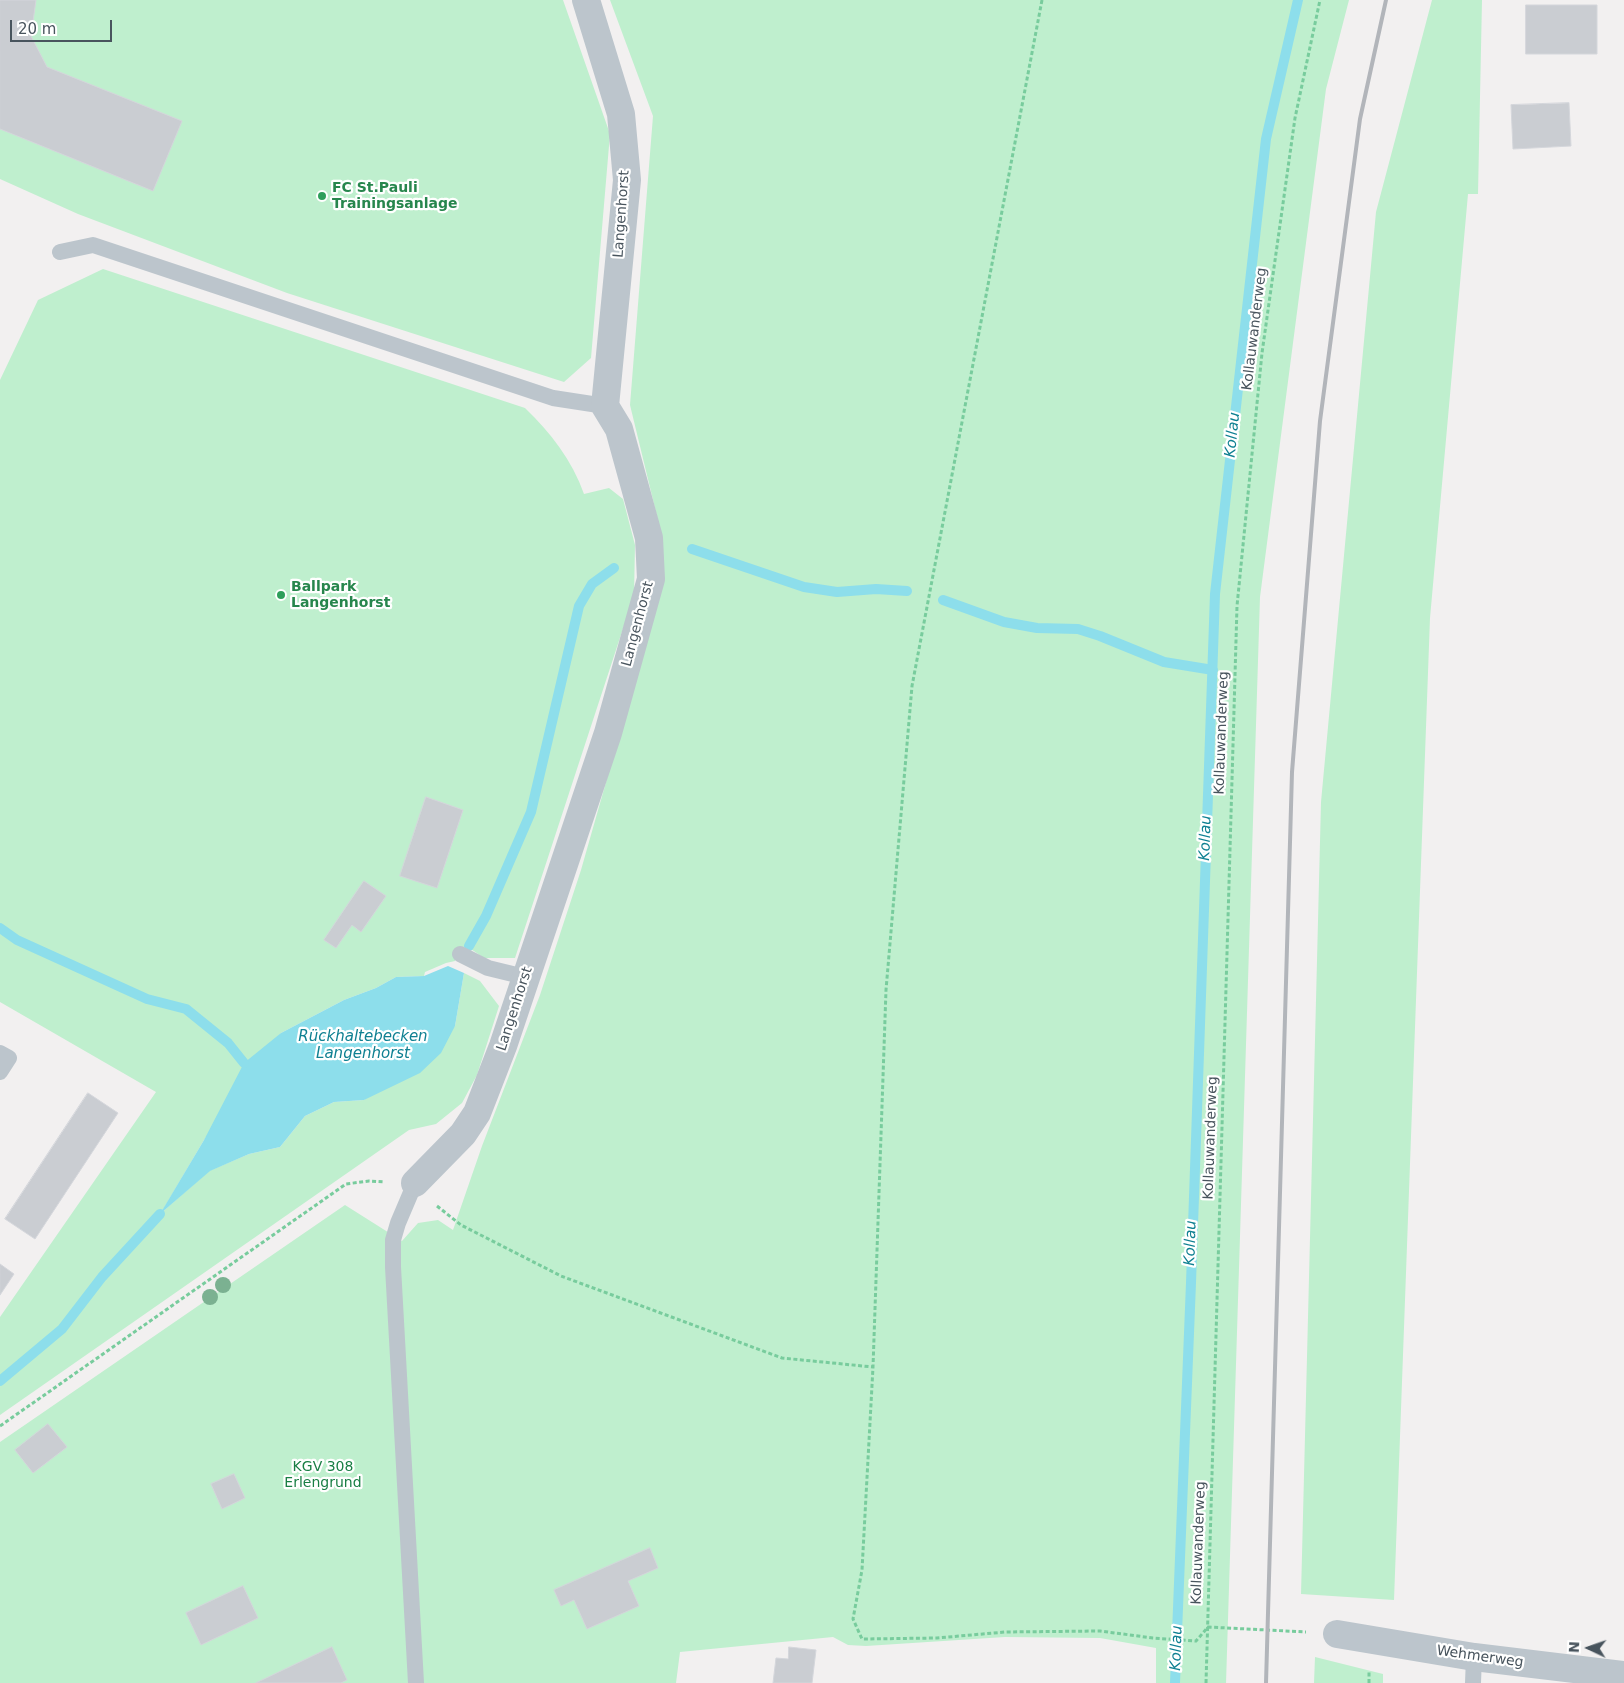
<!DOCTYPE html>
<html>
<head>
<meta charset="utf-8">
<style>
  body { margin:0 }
  #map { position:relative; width:1624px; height:1683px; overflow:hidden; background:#f2f0f0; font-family:"DejaVu Sans",sans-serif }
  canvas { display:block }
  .north { position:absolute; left:1564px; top:1623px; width:50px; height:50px; -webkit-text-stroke:4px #fff; paint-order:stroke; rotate:273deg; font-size:14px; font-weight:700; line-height:20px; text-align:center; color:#48545d }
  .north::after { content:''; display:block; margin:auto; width:18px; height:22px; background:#48545d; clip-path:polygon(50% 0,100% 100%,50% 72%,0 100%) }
  .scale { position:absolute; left:10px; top:20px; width:102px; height:22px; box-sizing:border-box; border:2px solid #48545d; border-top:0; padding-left:6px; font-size:15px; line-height:18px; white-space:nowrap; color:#48545d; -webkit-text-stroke:4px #fff; paint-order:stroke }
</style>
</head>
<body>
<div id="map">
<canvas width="1624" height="1683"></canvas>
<div class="north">N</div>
<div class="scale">20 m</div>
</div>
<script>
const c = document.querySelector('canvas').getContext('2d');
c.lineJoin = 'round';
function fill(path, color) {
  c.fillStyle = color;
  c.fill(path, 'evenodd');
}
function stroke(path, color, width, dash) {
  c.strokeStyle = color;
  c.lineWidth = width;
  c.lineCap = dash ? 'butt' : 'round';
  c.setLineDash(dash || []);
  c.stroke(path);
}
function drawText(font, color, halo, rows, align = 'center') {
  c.font = font + ' "DejaVu Sans",sans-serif';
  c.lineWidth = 4.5;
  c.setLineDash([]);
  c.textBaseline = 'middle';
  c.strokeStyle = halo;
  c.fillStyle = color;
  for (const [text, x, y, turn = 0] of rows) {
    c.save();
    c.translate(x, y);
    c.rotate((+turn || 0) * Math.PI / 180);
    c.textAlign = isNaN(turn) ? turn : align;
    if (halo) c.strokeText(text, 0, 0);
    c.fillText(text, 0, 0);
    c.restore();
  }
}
const green = new Path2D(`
  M0 0H563L610 134 591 358 564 382 287 293 78 214 0 179Z
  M610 0H1349L1326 89 1260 597 1226 1683H1156V1648L1100 1638 1005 1637 866 1646 848 1645 833 1637 680 1652 676 1683H0V1442L345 1205 402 1241 418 1223 438 1220 453 1230 482 1146 540 995 581 870 663 582 662 537 630 405 653 116Z
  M1432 0H1482L1478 194H1468L1430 618 1394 1600 1301 1594 1321 802 1376 212Z
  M103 269 525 408C551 433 572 460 584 494L609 488 623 499 635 545 634 595 515 958H484L465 945 455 961 446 963 425 972 424 976 396 977 376 988 344 1000 281 1033 204 1140 161 1213 209 1171 249 1154 280 1147 305 1116 334 1102 364 1100 455 1026 464 973 480 981 499 1006 477 1075 462 1103 436 1124 409 1130 0 1415V1317L156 1092 0 1002V380L38 300Z
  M1315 1657 1383 1674V1683H1314Z`);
const water = new Path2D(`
  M448 966 464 973 455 1026 441 1053 420 1073 364 1100 334 1102 305 1116 280 1147 249 1154 210 1171 160 1214 204 1140 244 1063 281 1033 344 1000 376 988 396 977 424 976Z`);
const stream = new Path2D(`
  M692 549 804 587 837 592 876 589 907 591
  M943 600 1004 622 1037 628 1078 629 1100 636 1164 662 1213 670
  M0 928 17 940 147 999 186 1009 228 1043 244 1063
  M469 946 486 916 531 812 579 606 592 584 614 568
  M0 1381 62 1329 102 1277 160 1214
  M1175 1683 1191 1283 1215 594 1266 139 1298 0`);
const building = new Path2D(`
  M0 0H36L31 36 47 67 182 121 153 191 0 129Z
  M1526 5H1597V54H1526Z
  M1569 103 1571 146 1513 149 1511 105Z
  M426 797 463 810 437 888 400 876Z
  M364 881 386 896 361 932 352 925 336 948 324 940Z
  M88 1093 118 1113 35 1239 5 1219Z
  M0 1264 14 1274 0 1295Z
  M48 1424 67 1447 33 1473 15 1450Z
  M234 1474 245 1498 222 1509 211 1484Z
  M650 1548 658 1568 628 1581 639 1606 587 1629 574 1600 561 1606 554 1590Z
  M243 1586 258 1618 201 1645 186 1613Z
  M332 1647 347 1680 341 1683H256Z
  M789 1647 816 1650 812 1683H773L776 1658 788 1659Z`);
const path = new Path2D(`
  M1042 0 912 686 886 990 873 1367 862 1570 853 1619 862 1639 937 1638 1005 1632 1100 1631 1153 1638 1196 1641 1208 1627 1306 1632
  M437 1206 461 1225 561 1276 782 1358 873 1367
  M0 1426 346 1184 369 1181 385 1182
  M1206 1683 1237 606 1262 353 1295 118 1320 0
  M1369 1683V1671`);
const lane = new Path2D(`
  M60 252 93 245 553 398 605 406
  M460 954 488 968 525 977
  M0 1053 9 1058 0 1072
  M415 1183 398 1223 393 1240V1267L416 1683
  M1473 1683 1474 1657`);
const street = new Path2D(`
  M415 1183 463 1134 477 1113 503 1046 608 733 651 579 649 538 619 429 605 406 627 180 621 114 586 0
  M1337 1634 1474 1657 1624 1675`);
const rail = new Path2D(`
  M1266 1683 1292 772 1320 421 1360 119 1386 0`);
const trees = [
  [223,1285],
  [210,1297]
];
const markers = [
  [322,196,5,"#2e9e5b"],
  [281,595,5,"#2e9e5b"]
];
const leisureNames = [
  ["FC St.Pauli",332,188],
  ["Trainingsanlage",332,204],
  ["Ballpark",291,587],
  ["Langenhorst",291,603]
];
const streetNames = [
  ["Langenhorst",622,214,-86],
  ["Kollauwanderweg",1255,329,-83],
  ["Langenhorst",638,624,-75],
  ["Kollauwanderweg",1222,733,-88],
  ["Langenhorst",515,1009,-72],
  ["Kollauwanderweg",1211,1138,-88],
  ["Kollauwanderweg",1199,1543,-88],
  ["Wehmerweg",1480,1657,8]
];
const parkNames = [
  ["KGV 308",323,1467],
  ["Erlengrund",323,1483]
];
const waterNames = [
  ["Kollau",1233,435,-84],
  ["Kollau",1206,838,-88],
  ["Rückhaltebecken",363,1037],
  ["Langenhorst",363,1054],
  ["Kollau",1191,1243,-88],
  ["Kollau",1177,1648,-88]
];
fill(green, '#bfefce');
fill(water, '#8ddeeb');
stroke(stream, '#8ddeeb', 10);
fill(building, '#cacdd2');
stroke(building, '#d4d6db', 1);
stroke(path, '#78cc9d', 3, [4, 2.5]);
stroke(lane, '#bcc5cc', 16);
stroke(street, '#bcc5cc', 28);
stroke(rail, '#b2b5ba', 4);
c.fillStyle = '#7bb191';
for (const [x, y] of trees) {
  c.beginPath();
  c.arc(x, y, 8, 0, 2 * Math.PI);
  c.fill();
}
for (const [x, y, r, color] of markers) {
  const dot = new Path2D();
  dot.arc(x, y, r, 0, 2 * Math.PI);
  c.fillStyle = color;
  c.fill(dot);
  stroke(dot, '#fff', 2);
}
drawText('bold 14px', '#27864d', '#fff', leisureNames, 'left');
drawText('14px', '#48545d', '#fff', streetNames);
drawText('14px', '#197e44', '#fff', parkNames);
drawText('italic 15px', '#0f8092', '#fff', waterNames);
</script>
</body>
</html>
